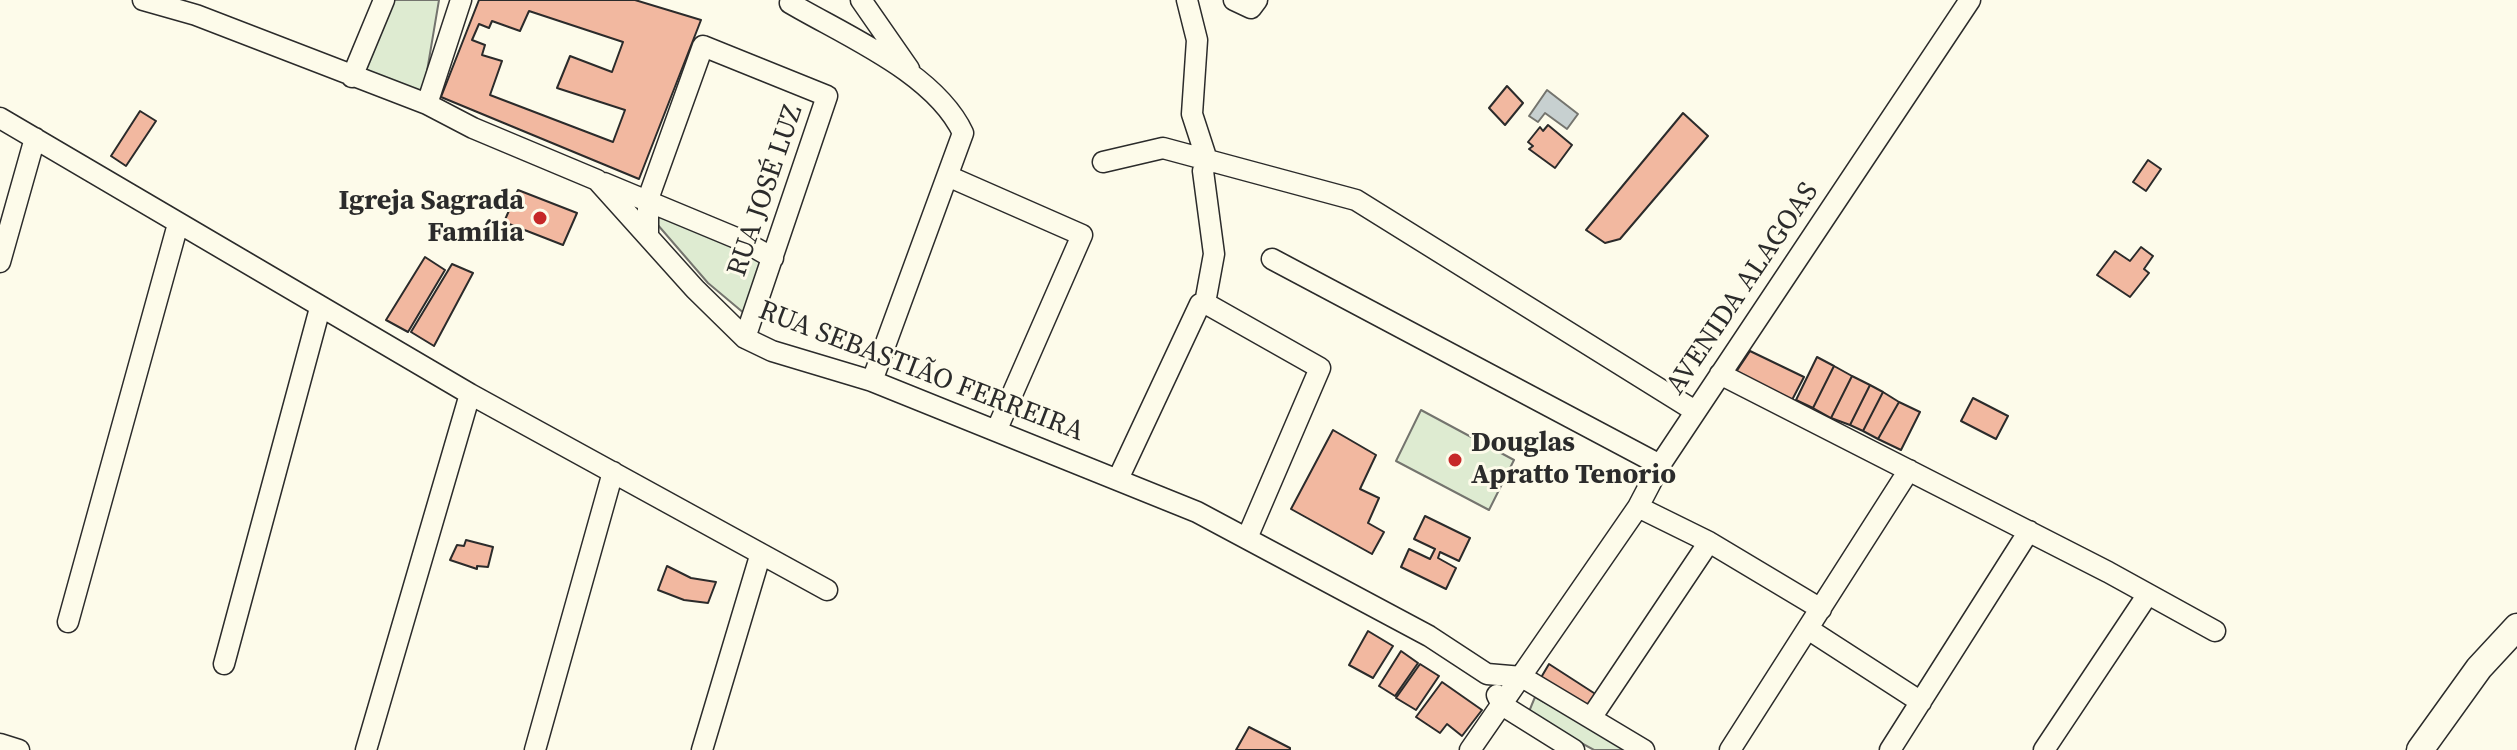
<!DOCTYPE html>
<html>
<head>
<meta charset="utf-8">
<style>
  body { margin:0 }
  canvas { display:block; background:#fdfbea }
</style>
</head>
<body>
<canvas width="2517" height="750"></canvas>
<script>
const c = document.querySelector('canvas').getContext('2d');
c.lineJoin = 'round';
function fill(path, color) {
  c.fillStyle = color;
  c.fill(path, 'evenodd');
}
function stroke(path, color, width, dash) {
  c.strokeStyle = color;
  c.lineWidth = width;
  c.lineCap = dash ? 'butt' : 'round';
  c.setLineDash(dash || []);
  c.stroke(path);
}
function drawText(font, color, halo, rows, align = 'center') {
  c.font = font + ' "Source Serif 4",serif';
  c.lineWidth = 6;
  c.setLineDash([]);
  c.textBaseline = 'middle';
  c.strokeStyle = halo;
  c.fillStyle = color;
  for (const [text, x, y, turn = 0] of rows) {
    c.save();
    c.translate(x, y);
    c.rotate((+turn || 0) * Math.PI / 180);
    c.textAlign = isNaN(turn) ? turn : align;
    if (halo) c.strokeText(text, 0, 0);
    c.fillText(text, 0, 0);
    c.restore();
  }
}
const green = new Path2D(`
  M389 0H439L423 95 361 70Z
  M658 211 762 258 745 314 708 283 657 224Z
  M1421 410 1514 460 1489 510 1396 461Z
  M1535 697 1631 750H1594L1528 714Z`);
const water = new Path2D(`
  M1547 90 1578 114 1567 129 1545 113 1538 122 1529 116Z`);
const building = new Path2D(`
  M479 0H635L701 20 639 179 441 97Z
  M529 11 623 42 612 72 570 56 557 88 625 110 613 142 490 95 502 61 482 55 485 45 472 40 479 24 489 28 492 21 520 31Z
  M1507 86 1523 103 1505 125 1489 108Z
  M140 111 156 121 126 166 111 156Z
  M1683 113 1708 136 1620 239 1605 243 1586 230Z
  M1548 125 1572 145 1555 168 1529 149 1533 146 1528 142 1540 127 1543 131Z
  M2148 160 2161 169 2146 191 2133 182Z
  M518 190 577 213 563 245 504 222Z
  M2141 247 2153 256 2144 269 2149 273 2130 297 2097 275 2115 251 2130 261Z
  M425 257 445 270 408 332 386 320Z
  M452 264 473 273 434 346 411 332Z
  M1750 351 1804 377 1792 400 1736 372Z
  M1817 357 1834 366 1813 408 1796 400Z
  M1834 366 1852 376 1831 418 1813 408Z
  M1852 376 1870 385 1850 425 1831 418Z
  M1870 385 1883 392 1863 431 1850 425Z
  M1883 392 1899 402 1878 439 1863 431Z
  M1973 398 2008 416 1996 439 1961 421Z
  M1899 402 1920 412 1901 450 1878 439Z
  M1333 430 1376 455 1360 489 1379 498 1368 523 1384 532 1372 554 1291 509Z
  M1425 516 1470 538 1459 561 1440 552 1438 558 1456 568 1446 589 1401 567 1409 549 1430 559 1435 549 1414 539Z
  M466 540 493 547 488 567 477 566V569L450 560 457 545 464 546Z
  M667 566 691 578 716 582 708 603 684 600 658 590Z
  M1368 631 1393 646 1373 678 1349 665Z
  M1401 651 1418 663 1395 696 1379 686Z
  M1420 664 1439 676 1416 710 1396 698Z
  M1549 664 1597 695 1589 712 1539 681Z
  M1442 682 1482 710 1462 736 1447 724 1440 733 1416 717Z
  M1249 727 1290 748V750H1236Z`);
const minor = new Path2D(`
  M143 0 196 15 427 104 473 128 597 180 695 289 745 338 772 351 872 381 1197 512 1429 636 1487 674 1522 677 1644 750
  M861 0 909 69
  M1187 0 1197 40 1192 114 1207 160 1203 171 1214 254 1205 303
  M1234 0 1251 8 1257 0
  M790 3C846 36 935 73 963 133L872 381
  M352 77 384 0
  M427 104 461 0
  M0 118 470 394 827 590
  M1103 162 1163 148 1356 200 1695 411
  M950 177 1082 235 997 429
  M604 183 741 240 773 258
  M648 233V199L703 46 827 96 745 338
  M1272 259 1660 465
  M0 262 35 138
  M1720 374 2108 572 2215 631
  M1118 479 1200 304 1205 303 1320 368 1247 538
  M1638 507 1709 542 1821 609
  M68 622 178 224
  M1808 629 1921 702
  M224 664 320 308
  M1497 695 1502 705 1574 750
  M1591 718 1709 542
  M0 744 19 750
  M366 750 470 394
  M535 750 613 472
  M702 750 760 556
  M1470 750 1638 507 1660 465 1970 0
  M1730 750 1909 470
  M1890 750 2029 531
  M2044 750 2148 594`);
const major = new Path2D(`
  M2420 750 2479 668 2517 627`);
const markers = [
  [540,218,8,"#c62828"],
  [1455,460,8,"#c62828"]
];
const streetNames = [
  ["RUA JOSÉ LUZ",766,191,-71],
  ["AVENIDA ALAGOAS",1743,289,-56],
  ["RUA SEBASTIÃO FERREIRA",921,372,21]
];
const poiNames = [
  ["Igreja Sagrada",524,202],
  ["Família",524,234],
  ["Douglas",1471,444,"left"],
  ["Apratto Tenorio",1471,476,"left"]
];
fill(green, '#deebd1');
stroke(green, '#74746e', 2);
fill(water, '#c7d0d0');
stroke(water, '#74746e', 2);
fill(building, '#f2b8a0');
stroke(building, '#2b2b2b', 2);
stroke(minor, '#2b2b2b', 23);
stroke(major, '#2b2b2b', 29);
stroke(minor, '#fdfbea', 20);
stroke(major, '#fdfbea', 26);
for (const [x, y, r, color] of markers) {
  const dot = new Path2D();
  dot.arc(x, y, r, 0, 2 * Math.PI);
  c.fillStyle = color;
  c.fill(dot);
  stroke(dot, '#fdfbea', 3);
}
drawText('28px', '#2b2b2b', '#fdfbea', streetNames);
drawText('bold 28px', '#2b2b2b', '#fdfbea', poiNames, 'right');
</script>
</body>
</html>
